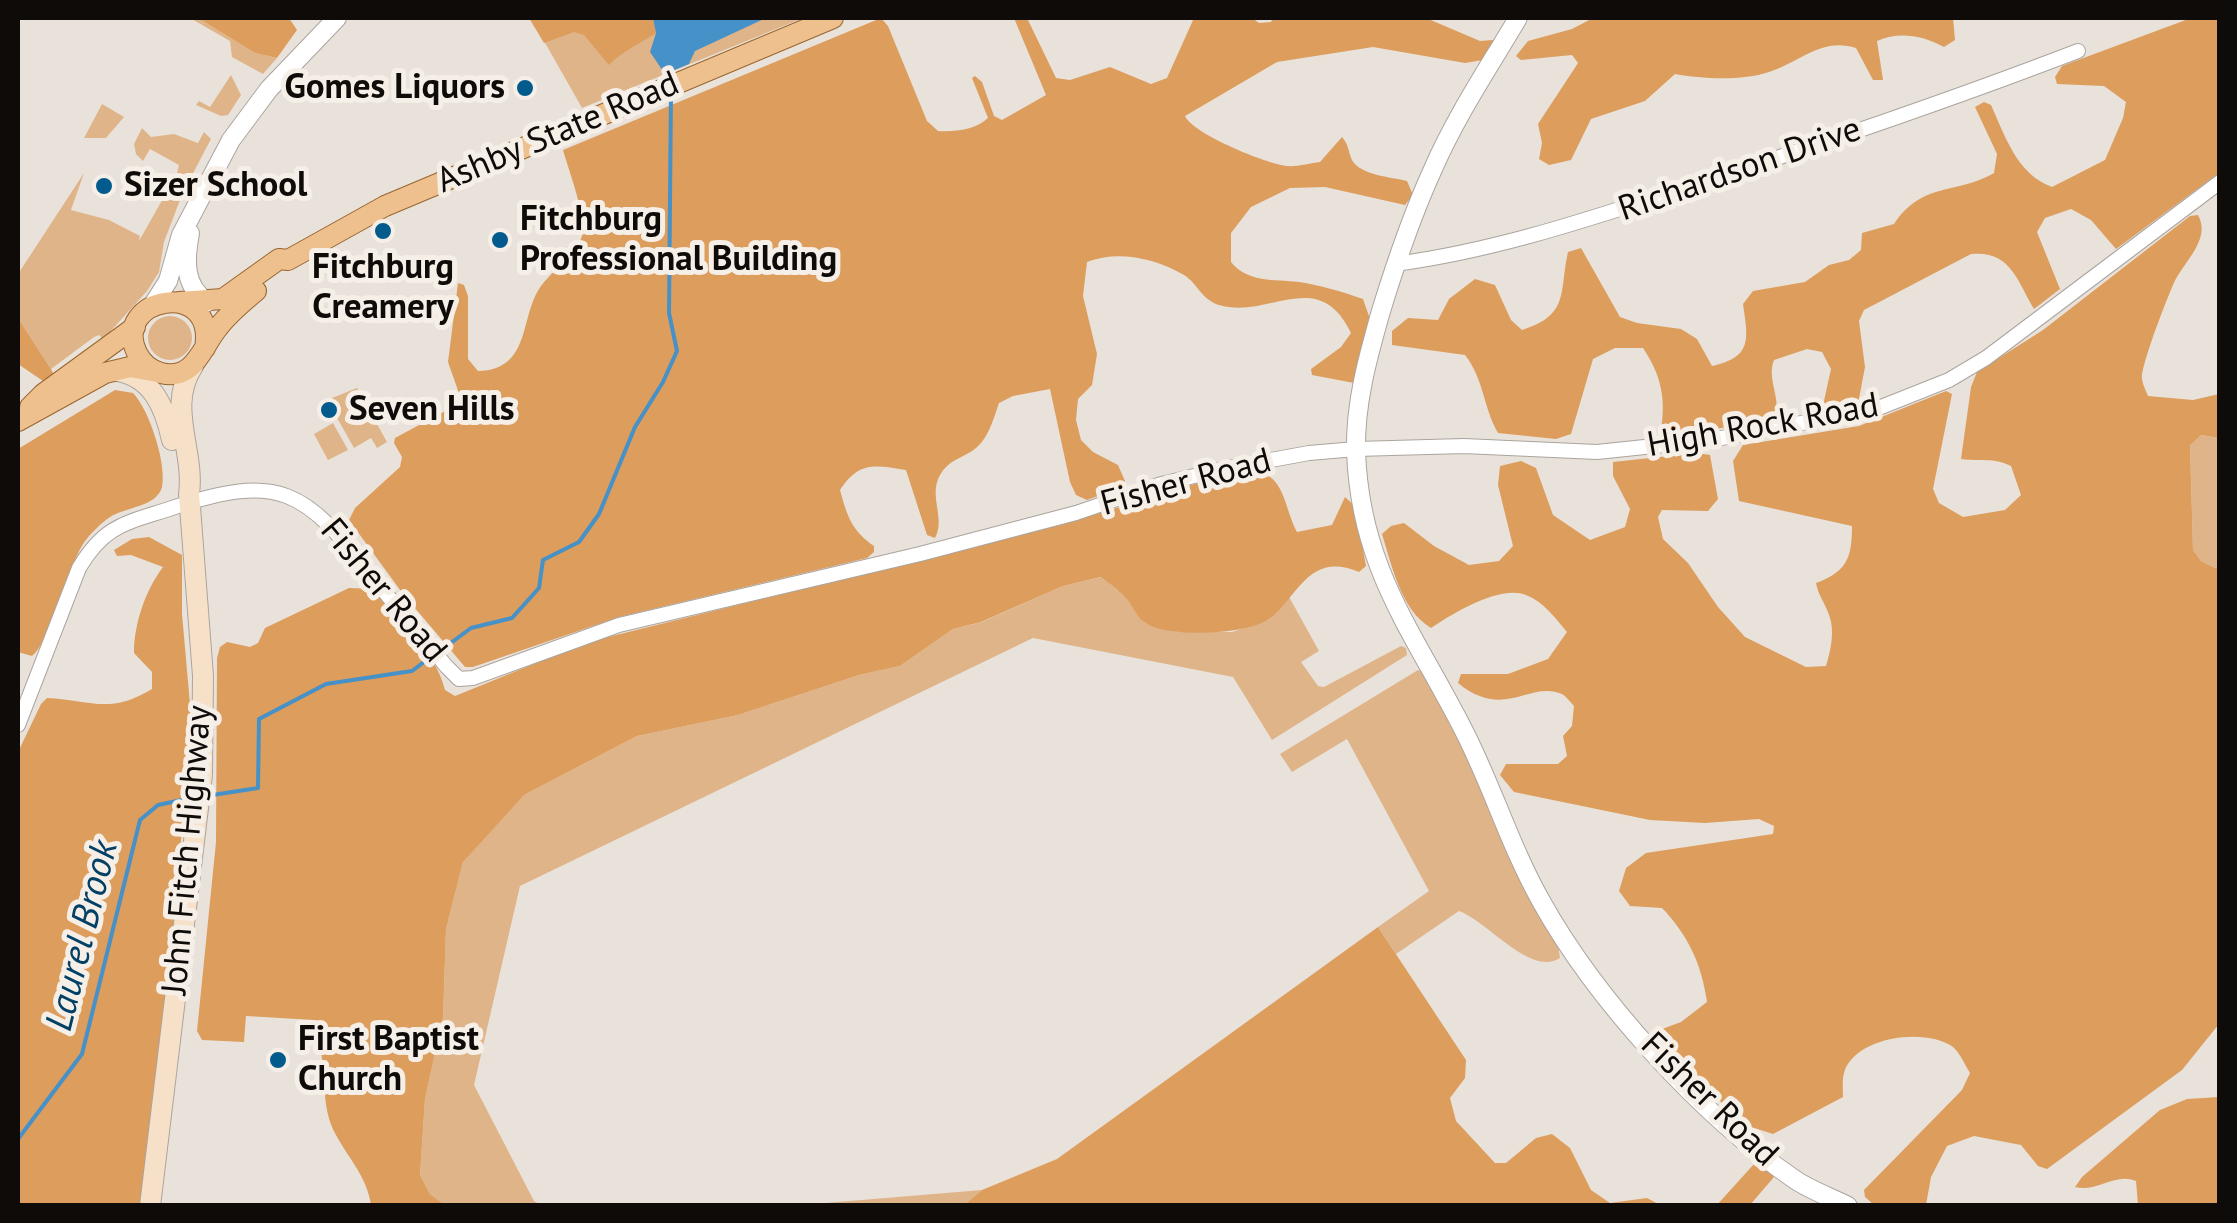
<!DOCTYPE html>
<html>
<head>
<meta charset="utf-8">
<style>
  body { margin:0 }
  #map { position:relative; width:2237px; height:1223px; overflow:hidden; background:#e9e2db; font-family:"PT Sans",sans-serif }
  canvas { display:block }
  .frame { position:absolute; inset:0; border:20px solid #0e0b09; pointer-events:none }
</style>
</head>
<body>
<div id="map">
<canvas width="2237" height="1223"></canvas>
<div class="frame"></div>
</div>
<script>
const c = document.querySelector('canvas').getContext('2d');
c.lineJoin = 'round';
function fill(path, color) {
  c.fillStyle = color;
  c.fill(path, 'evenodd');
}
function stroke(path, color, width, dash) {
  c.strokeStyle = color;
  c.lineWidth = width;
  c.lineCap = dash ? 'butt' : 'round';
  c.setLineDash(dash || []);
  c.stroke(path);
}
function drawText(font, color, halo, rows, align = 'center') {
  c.font = font + ' "PT Sans",sans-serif';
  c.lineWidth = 10;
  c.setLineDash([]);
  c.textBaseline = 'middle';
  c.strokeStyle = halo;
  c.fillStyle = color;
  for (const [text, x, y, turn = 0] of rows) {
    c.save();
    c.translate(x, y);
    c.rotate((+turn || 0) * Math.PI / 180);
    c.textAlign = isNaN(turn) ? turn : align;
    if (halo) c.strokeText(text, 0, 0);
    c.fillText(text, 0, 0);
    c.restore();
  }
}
const green = new Path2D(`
  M190 18H198L255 53 277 58 263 74 232 57 230 41Z
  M531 18H803L582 108Z
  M231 75 241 95 228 115 221 116 196 105 199 101 210 107Z
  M102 104 124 117 106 138H84Z
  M142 128 151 137 174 134 198 143 204 132 211 139 190 179 176 177 179 165 150 149 143 161 136 154 134 144Z
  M84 173 71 210 109 220 140 236 139 241 165 195 174 194 180 200 164 242 159 272 147 291 108 334 102 338 99 335 94 337 51 369 18 318V274Z
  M148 338a22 22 0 1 1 44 0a22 22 0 1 1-44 0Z
  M357 388 387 442 377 448 371 438 354 448 327 400Z
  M333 423 348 450 328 460 314 434Z
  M2201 435 2219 438 2220 567 2215 568 2201 561 2193 550 2190 444Z
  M1102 577 1127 599 1145 623 1179 632H1232L1270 619 1288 595 1319 651 1301 662 1318 686 1324 687 1401 646 1406 648 1407 655 1272 740 1233 677 1033 638 520 886 474 1085 534 1201 541 1205H445L430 1194 420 1175 425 1099 443 1017 446 929 463 862 493 827 524 795 637 736 738 715 859 675 900 666 953 629 982 622 1063 586Z
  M1418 670 1427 674 1558 944 1560 958C1530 977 1489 922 1459 911L1396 954 1378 927 1429 891 1347 739 1292 772 1280 754Z
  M982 1190 964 1205H801Z`);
const forest = new Path2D(`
  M198 18H289L297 30 277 58 255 53Z
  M529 18H653L656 33C641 43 621 52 609 65L584 35 574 32 544 43Z
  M881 18 888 26 927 121 938 131C955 132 975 130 988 118L972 78 975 76 982 82 994 116 1002 120 1046 95 1014 18H1027L1056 78 1070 80 1110 67 1151 84 1167 78 1194 18H1252L1259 23 1271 22 1273 18H1426L1480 41 1493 40 1495 47 1483 60 1465 63 1373 47 1277 62 1185 116C1193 134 1267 164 1287 166 1297 167 1310 163 1320 162L1342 137C1349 145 1348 151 1352 160 1360 175 1391 177 1407 181L1413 195 1405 205 1325 187 1290 188 1251 207 1231 233V262C1248 283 1274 279 1299 282 1319 285 1343 292 1363 299L1370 319 1354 383 1312 375 1311 369 1341 347 1351 333C1318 265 1269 320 1219 305 1202 300 1197 283 1184 275 1155 258 1117 250 1087 262L1083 296 1097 354 1092 385 1078 399 1076 420 1081 440 1093 452 1118 465 1125 481 1120 488 1087 500 1076 495 1070 482 1050 389 1013 396 999 403C993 420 988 441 972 451 959 459 948 461 940 475 928 496 946 518 935 538L927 535 906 470C875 465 859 461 840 490 847 516 852 531 874 546V552L867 558 619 617 473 667H465L403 594 349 520 355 508 400 467 402 457 394 443 395 438 462 402 448 362 458 283 464 285 468 296V359L478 371C532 370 519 316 541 286 552 271 573 257 581 239 589 222 568 169 563 150Z
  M1593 18H1953L1955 40 1944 47C1923 36 1900 31 1877 41L1883 80H1873L1856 48C1822 37 1800 62 1769 72 1742 81 1703 79 1675 74L1645 101 1591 119 1571 160 1549 165 1539 159 1542 143 1538 124 1578 63 1572 55 1521 60 1516 56 1528 41 1572 29Z
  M2191 18H2219V173L2116 249 2091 220 2071 209 2045 218 2037 232 2060 289 2034 309C2017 280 2010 250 1971 254L1864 310 1859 321 1865 367 1858 404 1825 408 1824 401 1831 369 1822 352 1807 349 1774 360C1766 380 1783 400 1774 419L1669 437 1661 430C1666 398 1661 375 1643 348H1615L1593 359 1571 434 1556 439 1498 433C1483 407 1484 379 1465 355L1392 345V331L1408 318 1438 320 1449 299 1475 279 1495 285 1511 320 1522 330C1570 315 1559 292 1568 252L1581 248 1620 317 1637 323 1681 329 1697 339 1712 366C1753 357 1748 339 1743 304L1753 291 1805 282 1829 265 1849 260 1861 250 1862 233 1894 224C1923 181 1956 195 1994 173L1997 154 1975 107 1984 102 1991 105C2006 138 2017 174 2052 187L2105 160 2123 118 2126 102 2104 86 2057 84 2055 77 2062 66Z
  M2198 215C2212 240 2182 263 2173 285 2164 306 2146 353 2142 374 2141 381 2145 389 2148 396L2193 400 2219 394V438L2201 435 2190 445 2193 550 2201 561 2215 568 2219 567V1024L2182 1070 2047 1169 2038 1166 2021 1145 1974 1136 1947 1146 1931 1177 1926 1205H1874L1865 1197 1864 1190 1962 1090 1970 1073C1965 1065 1960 1053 1953 1047 1925 1027 1854 1037 1844 1073 1842 1080 1843 1090 1843 1097L1773 1134 1745 1125 1660 1044 1654 1032 1681 1022 1707 1002C1702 965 1688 935 1662 908L1630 906 1619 891 1626 868 1646 853 1773 834 1774 826 1759 819 1705 823 1650 820 1514 792 1500 775 1506 764H1558L1567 756 1563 736 1572 726 1574 706C1570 702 1567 697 1562 694 1530 680 1504 721 1458 683L1461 674H1508L1548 659 1567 632C1555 618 1544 602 1526 595 1501 584 1451 614 1431 628 1401 610 1392 566 1382 534L1391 526 1404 523 1434 546 1469 565 1499 561 1513 546 1498 485 1500 466 1521 461 1536 468 1553 515 1590 540 1625 527 1630 509 1613 476V462L1697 453 1710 455 1718 499 1708 511 1662 510 1658 517 1663 539 1688 563 1718 607 1745 637 1806 667 1826 666C1831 650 1835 630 1829 615 1825 603 1818 595 1816 583 1846 572 1852 559 1852 526L1739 501 1733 461 1743 445 1859 426 1946 391 1952 394 1933 489 1939 503 1963 517 2005 510 2021 495 2011 466C1993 457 1980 462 1961 459L1971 387 1977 372 2043 330 2190 216Z
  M18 318 51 369 55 377 46 383 18 364Z
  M115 390 133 393C149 409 167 464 162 487 157 507 125 507 110 517 101 523 89 535 83 544 66 571 52 640 32 656L18 652V449Z
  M1244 469C1286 472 1281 499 1297 532L1332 525 1345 497 1355 506 1366 566 1359 572C1311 552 1300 592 1272 617 1251 635 1166 639 1144 622 1138 618 1134 609 1130 603 1122 593 1111 585 1101 577L1063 586 981 622 953 629 900 666 859 675 738 715 637 736 524 795 463 862 446 929 443 1017 425 1099 420 1175 430 1194 445 1205H371C367 1177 349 1159 336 1135 322 1110 326 1085 322 1058 320 1043 314 1035 314 1020L246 1016 244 1042 202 1040 197 1031 216 842 217 658 220 647 227 642 250 647 258 643 265 628 349 588 374 589C399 619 436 652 445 690L455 696 588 642 1061 525Z
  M149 537 182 555V614L191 715 177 893 141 1205H18V752L41 704 47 698C91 700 109 715 152 689V672L134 653C134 624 145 591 163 567L131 555 117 556 114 550 132 539Z
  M1378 927 1466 1060 1465 1078 1450 1098 1456 1121 1495 1163H1506L1536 1138 1552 1134 1570 1148 1591 1190 1610 1203 1647 1198 1660 1205H964L982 1190 1057 1159Z
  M2219 1097V1205H2138L2136 1181C2115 1172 2096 1193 2075 1187L2082 1177 2160 1110 2187 1099Z
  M1754 1164 1765 1167 1774 1177 1750 1205 1716 1206Z`);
const water = new Path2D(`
  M653 18H766L695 51 689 64 665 74 650 52 656 33Z`);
const stream = new Path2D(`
  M440 651 471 628 512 618 539 588 543 560 579 542 599 514 635 427 663 382 677 351 669 313 671 92
  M206 796 258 788 259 719 326 684 412 671 432 656
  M18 1139 82 1054 140 820 158 805 191 798`);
const minor = new Path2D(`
  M1395 264C1486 252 1574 224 1660 196 1801 151 1940 104 2078 51
  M18 725 79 568C105 524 127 523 172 508 280 472 305 490 373 577 396 607 421 636 446 666L459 679 473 678 619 625 920 554 1076 513 1158 485 1222 469 1309 453 1356 449 1464 446 1597 452 1711 440 1876 409 1949 380 1986 358 2220 182`);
const tertiary = new Path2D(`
  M1518 18C1489 67 1456 116 1433 169 1412 215 1396 262 1381 311 1368 357 1355 402 1356 451 1360 568 1413 631 1463 729 1492 785 1510 846 1541 901 1596 1000 1701 1115 1794 1179 1810 1190 1830 1197 1848 1206
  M190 233C185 259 183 287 208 302
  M152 306 168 281 181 235 231 140 269 89 337 18`);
const secondary = new Path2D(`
  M117 371C153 377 165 408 172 440
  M150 1206 202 775 203 676 189 494C195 450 166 407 193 366`);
const primary = new Path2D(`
  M179 302 223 299 279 259 288 260 385 206 833 18
  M205 348C217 277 110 297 137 353 142 363 150 370 161 373 194 381 201 349 217 329 228 314 242 303 256 291
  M30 407 43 394 135 327
  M18 421 105 373 130 367 157 372`);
const markers = [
  [525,88,10,"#025b8c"],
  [104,186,10,"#025b8c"],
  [383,231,10,"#025b8c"],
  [500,240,10,"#025b8c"],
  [329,410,10,"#025b8c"],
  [278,1060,10,"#025b8c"]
];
const poiNames = [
  ["Gomes Liquors",505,88,"right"],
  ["Sizer School",124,186],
  ["Fitchburg",520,220],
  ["Professional Building",520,260],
  ["Fitchburg",383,268,"center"],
  ["Creamery",383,308,"center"],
  ["Seven Hills",349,410],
  ["First Baptist",298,1040],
  ["Church",298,1080]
];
const streetNames = [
  ["Ashby State Road",558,133,-23],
  ["Richardson Drive",1740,170,-19],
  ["High Rock Road",1763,426,-10],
  ["Fisher Road",1186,483,-15],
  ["Fisher Road",383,591,50],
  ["John Fitch Highway",188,850,-85],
  ["Fisher Road",1709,1100,44]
];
const waterNames = [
  ["Laurel Brook",83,936,-76]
];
fill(green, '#e0b489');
fill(forest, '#dc9d5d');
fill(water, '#4691c7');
stroke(stream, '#4691c7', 4);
stroke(minor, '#aba49e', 16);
stroke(tertiary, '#aba49e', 20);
stroke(secondary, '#aba49e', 22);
stroke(primary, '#98652f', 22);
stroke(minor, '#fff', 14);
stroke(tertiary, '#fff', 18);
stroke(secondary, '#f6e0c7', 20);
stroke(primary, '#eec08e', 20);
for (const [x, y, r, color] of markers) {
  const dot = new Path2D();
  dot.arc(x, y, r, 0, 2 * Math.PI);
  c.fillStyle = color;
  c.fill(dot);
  stroke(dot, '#f6efe8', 4);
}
drawText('bold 35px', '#0e0b09', '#f6efe8', poiNames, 'left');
drawText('35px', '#0e0b09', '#f6efe8', streetNames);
drawText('italic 38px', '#034065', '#f6efe8', waterNames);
</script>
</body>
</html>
